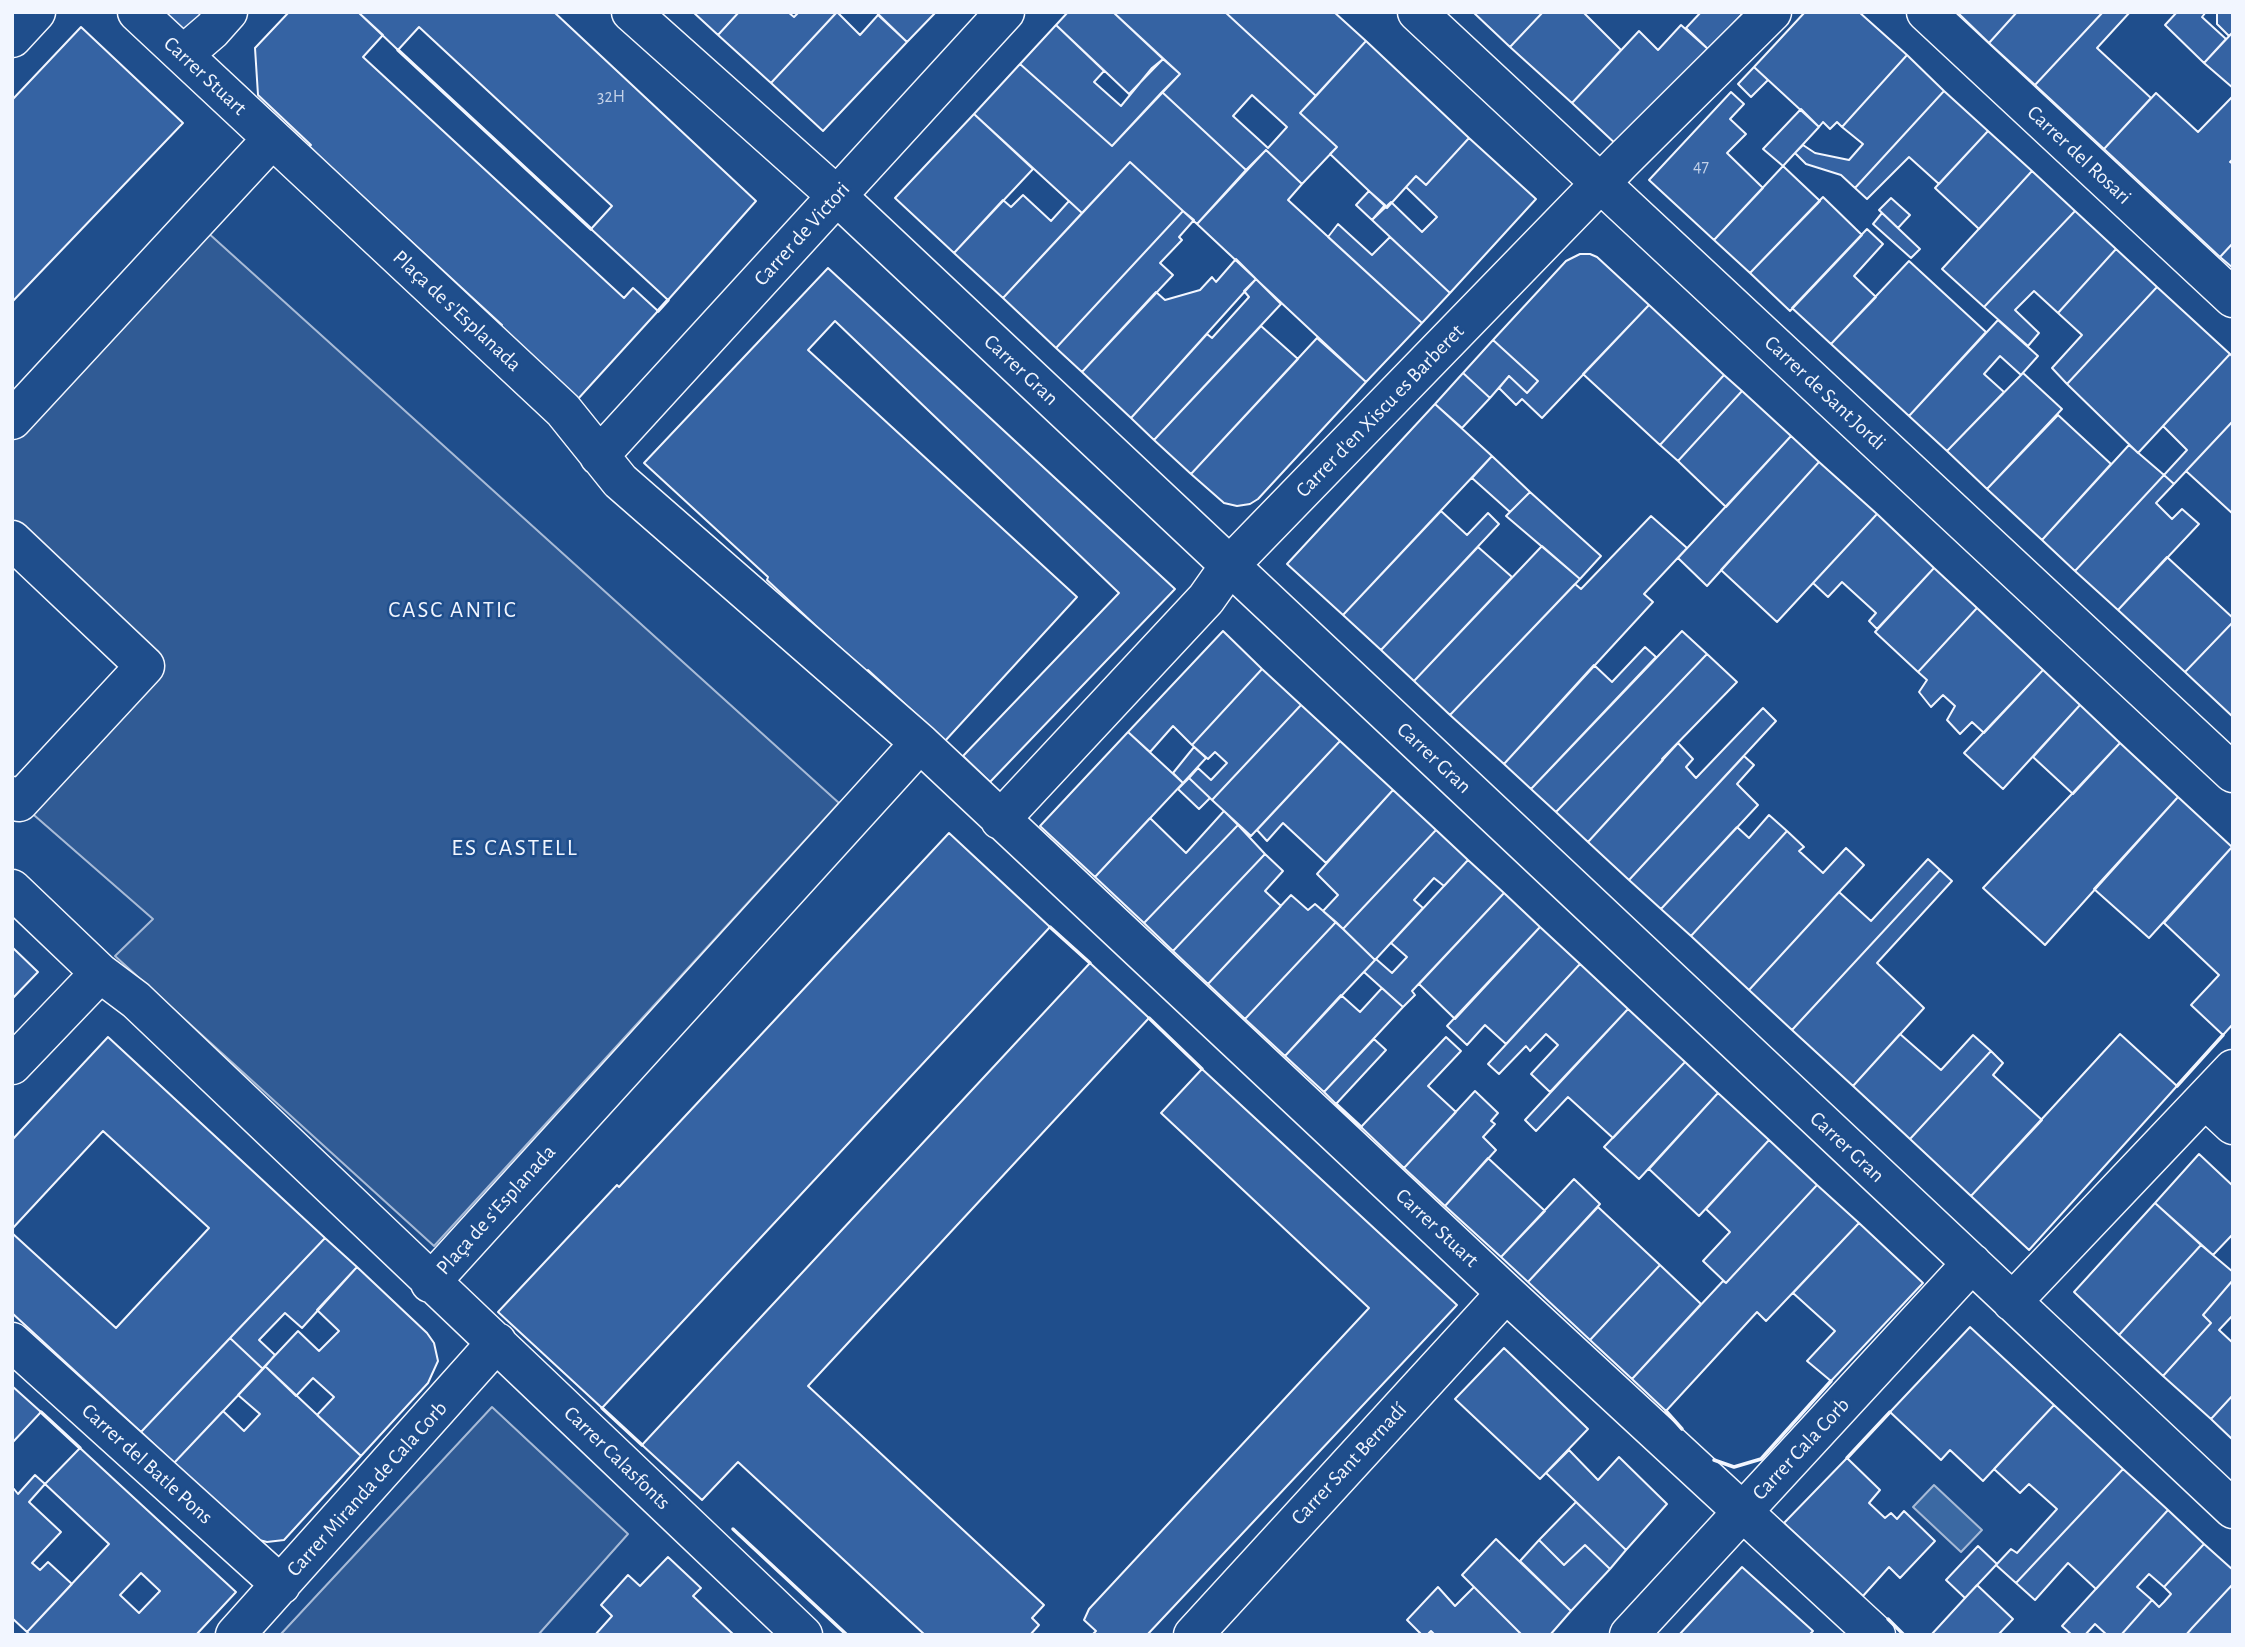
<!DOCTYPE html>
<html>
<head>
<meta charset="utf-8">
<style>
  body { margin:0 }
  #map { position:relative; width:2245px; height:1647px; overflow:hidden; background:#1f4e8c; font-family:"Alegreya Sans",sans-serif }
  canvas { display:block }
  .frame { position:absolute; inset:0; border:14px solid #f2f6ff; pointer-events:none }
</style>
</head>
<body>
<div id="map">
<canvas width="2245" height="1647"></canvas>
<div class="frame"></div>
</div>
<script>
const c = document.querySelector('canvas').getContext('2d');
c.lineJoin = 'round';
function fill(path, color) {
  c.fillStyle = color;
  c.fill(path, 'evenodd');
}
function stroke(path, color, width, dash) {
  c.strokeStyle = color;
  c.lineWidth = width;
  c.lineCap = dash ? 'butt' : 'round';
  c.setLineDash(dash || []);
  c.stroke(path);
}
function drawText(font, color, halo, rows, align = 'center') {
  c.font = font + ' "Alegreya Sans",sans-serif';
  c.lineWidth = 5;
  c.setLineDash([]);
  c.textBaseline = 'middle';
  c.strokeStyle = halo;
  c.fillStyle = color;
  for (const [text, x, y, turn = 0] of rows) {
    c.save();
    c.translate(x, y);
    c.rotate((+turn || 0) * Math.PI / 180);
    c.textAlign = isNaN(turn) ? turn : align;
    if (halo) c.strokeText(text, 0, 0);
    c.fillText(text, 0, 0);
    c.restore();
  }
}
const parking = new Path2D(`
  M196 222 839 803 434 1246 115 956 153 919 19 802 144 666 12 540V420Z
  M492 1407 628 1534 538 1635H280Z`);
const water = new Path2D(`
  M1934 1485 1982 1530 1961 1552 1913 1507Z`);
const building = new Path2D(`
  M157 12H204L182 35Z
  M289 12H358L383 35 363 57 624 298 633 288 658 311 577 400 500 328 502 325 325 162 309 146 311 145 258 95 255 48Z
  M358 12H554L756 201 668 300 591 229 612 206 419 27 398 50Z
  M693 12H739L718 35Z
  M739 12H788L794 17 799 12H833L835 14 771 83 718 35Z
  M837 12 860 35 878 15 907 42 823 131 771 83Z
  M876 12H936L907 42Z
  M1068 12H1113L1163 59 1129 94 1056 25Z
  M1113 12H1225L1316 96 1300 113 1337 147 1302 184 1266 150 1246 170 1162 92 1180 74ZM1252 95 1287 127 1268 148 1233 116Z
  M1225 12H1334L1366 41 1316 96Z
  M1473 12H1543L1510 47Z
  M1543 12H1583L1621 50 1572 103 1510 47Z
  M1701 12H1744L1709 50 1686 28Z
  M1805 12H1859L1907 55 1842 127 1837 122 1830 129 1823 122 1819 127 1754 67Z
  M1957 12H2017L1989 43Z
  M2017 12H2102V13L2035 85 1989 43Z
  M2130 12 2097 48 2151 98 2104 149 2035 85 2103 12Z
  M2177 12H2206L2202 17 2226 39 2204 63 2165 25Z
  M2217 12H2233V32L2229 36 2217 24Z
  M1056 25 1104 71 1094 82 1121 106 1152 68 1163 59 1180 74 1112 146 1020 64Z
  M1681 25 1709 50 1619 147 1572 103 1639 31 1658 50Z
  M81 27 183 123 12 302V100Z
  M2233 32V88L2204 63Z
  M1366 41 1469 138 1426 185 1416 176 1387 208 1330 154 1337 147 1300 113Z
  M1907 55 1944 91 1855 188 1841 175 1806 164 1795 153 1803 145 1815 153 1849 160 1863 144 1842 127Z
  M1020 64 1112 146 1162 92 1246 170 1197 224 1130 162 1082 213 974 114Z
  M1754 67 1768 80 1751 97 1738 84Z
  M1944 91 1988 131 1939 184 1909 157 1867 199 1855 188Z
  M1731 92 1744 104 1730 119 1746 134 1727 153 1763 188 1714 240 1649 180Z
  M2156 93 2198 132 2233 96V159L2230 162 2233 164V243L2220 257 2104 149Z
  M1801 109 1819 127 1783 166 1763 149Z
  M974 114 1033 169 954 253 895 198Z
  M1988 131 2032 171 1979 229 1935 188Z
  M1469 138 1536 199 1450 293 1372 220 1391 202 1422 232 1437 217 1406 187 1416 176 1426 185Z
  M1266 150 1302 184 1288 200 1422 323 1366 382 1197 224Z
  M1130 162 1183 211 1056 348 1003 298Z
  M1783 166 1820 201 1750 273 1714 240Z
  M2032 171 2075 211 1984 307 1942 269Z
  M1369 191 1385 205 1372 220 1356 205Z
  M1023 195 1051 221 1069 201 1082 213 1003 298 954 253 1003 200 1011 207Z
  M1823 197 1862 235 1790 311 1750 273Z
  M1891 198 1910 215 1898 228 1879 210Z
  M1183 211 1194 220 1179 237 1182 240 1160 263 1173 275 1082 372 1056 348Z
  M2075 211 2116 249 2058 313 2034 291 2015 310 2039 333 2028 346 1984 307Z
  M1882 213 1920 249 1911 258 1873 224Z
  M1338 224 1372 255 1390 237 1450 293 1422 323 1328 237Z
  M1867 229 1883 244 1854 276 1876 297 1831 344 1792 308Z
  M2233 243V268L2220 257Z
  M2116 249 2157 287 2067 384 2052 368 2082 335 2058 313Z
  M1580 254H1590L1597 257 1649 305 1542 418 1522 399 1516 405 1499 388 1509 376 1527 393 1538 381 1493 340 1566 261Z
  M1236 259 1256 279 1131 418 1082 372 1156 292 1165 300 1200 290 1212 277 1216 282Z
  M1909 261 1986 332 1909 416 1831 344Z
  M828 268 1175 589 990 782 963 756 1119 593 835 321 808 350 1077 597 945 741 868 670 867 672 815 625 767 580 768 577 644 463Z
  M1256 279 1281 304 1154 440 1131 418 1207 334 1212 338 1249 297 1244 291Z
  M2157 287 2230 354 2138 453 2067 384Z
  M1649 305 1724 375 1660 445 1583 374Z
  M1998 320 2038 356 2021 375 2000 356 1984 374 2004 392 1947 451 1909 416Z
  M1261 326 1298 359 1191 474 1154 440Z
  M1317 338 1366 382 1258 499 1250 504 1237 506 1224 503 1191 474Z
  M1493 340 1538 381 1527 393 1509 376 1490 398 1463 373Z
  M2230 354 2233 357V421L2174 484 2164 475 2187 450 2163 426Z
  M1463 373 1490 398 1462 428 1435 404Z
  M2023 373 2062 409 1987 489 1947 451Z
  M1724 375 1742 391 1678 461 1660 445Z
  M1742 391 1791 436 1726 507 1678 461Z
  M1435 404 1492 456 1343 615 1287 564Z
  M2058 415 2111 464 2042 540 1987 489Z
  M2233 421V514L2186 471Z
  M1791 436 1819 462 1707 586 1678 558Z
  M2129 445 2164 475 2075 571 2042 540Z
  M1492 456 1530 492 1510 512 1472 478Z
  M1819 462 1877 514 1777 622 1721 570Z
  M2164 475 2174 484 2156 503 2172 519 2182 509 2199 524 2118 610 2075 571Z
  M1530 492 1601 556 1580 579 1506 516Z
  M1441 511 1467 535 1488 513 1499 524 1381 650 1343 615Z
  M1877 514 1934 568 1877 629 1869 621 1876 613 1842 582 1828 597 1813 583Z
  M1651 516 1687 548 1644 594 1653 602 1504 764 1450 715 1575 584 1581 589Z
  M1542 546 1580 579 1450 715 1414 681Z
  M1478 547 1512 577 1414 681 1381 650Z
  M2167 557 2233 618V622L2185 672 2118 610Z
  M1934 568 1977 608 1918 672 1875 632Z
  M1977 608 2043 670 1984 733 1972 722 1960 734 1947 720 1955 706 1943 695 1931 707 1919 692 1927 680 1918 672Z
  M2233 622V717L2185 672Z
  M1223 631 1262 669 1192 745 1173 726 1150 752 1128 732Z
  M1682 631 1707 654 1556 812 1531 789Z
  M1645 647 1656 657 1531 789 1504 764 1594 665 1612 682Z
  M1707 654 1737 682 1662 759 1663 760 1588 842 1556 812Z
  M1262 669 1301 705 1212 800 1189 778 1198 768 1211 780 1227 763 1215 752 1208 759 1192 745Z
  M2043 670 2080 705 2003 789 1964 753Z
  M1301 705 1340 741 1251 836 1212 800Z
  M2080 705 2120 743 2073 794 2033 757Z
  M1763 708 1776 721 1629 880 1588 842 1678 743 1693 759 1686 767 1696 778Z
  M1128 732 1183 783 1095 877 1040 826Z
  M1340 741 1393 790 1326 863 1283 823 1267 841 1257 830Z
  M2120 743 2178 797 2045 945 1983 888Z
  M1194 747 1206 758 1183 783 1173 773Z
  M1744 756 1754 765 1737 784 1758 805 1661 909 1629 880Z
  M1189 778 1210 798 1199 809 1178 789Z
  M1393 790 1436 830 1343 929 1323 911 1338 895 1317 874Z
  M2178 797 2232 847 2149 938 2094 889Z
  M1224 811 1238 825 1144 923 1095 877 1150 818 1186 853Z
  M1769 815 1787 831 1691 936 1661 909 1737 827 1749 838Z
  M1238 825 1265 854 1173 951 1144 923Z
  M1436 830 1468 860 1444 886 1434 878 1414 900 1423 908 1375 960 1343 929Z
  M1787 831 1804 847 1799 851 1823 873 1846 848 1864 865 1749 990 1691 936Z
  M949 833 1050 927 602 1408 498 1312 617 1185 619 1187Z
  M2232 847 2233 1024 2223 1035 2191 1005 2219 975 2164 923Z
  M1265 854 1283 871 1265 891 1281 906 1208 984 1173 951Z
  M1928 859 1940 870 1792 1030 1749 990 1839 892 1871 921Z
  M1468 860 1504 893 1412 991 1415 995 1403 1007 1364 972 1376 959 1392 973 1407 957 1391 943Z
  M1940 870 1952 881 1877 963 1924 1008 1853 1086 1792 1030Z
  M1504 893 1540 927 1455 1019 1419 984Z
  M1291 895 1308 910 1315 904 1336 922 1245 1019 1208 984Z
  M1336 922 1375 960 1285 1056 1245 1019Z
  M1540 927 1580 964 1506 1044 1485 1025 1467 1045 1447 1026Z
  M12 947 38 972 12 999Z
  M1090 963 1149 1018 808 1386 1044 1605 1032 1618 1039 1625 1030 1635H925L738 1462 702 1500 642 1445Z
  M1580 964 1628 1009 1550 1092 1531 1074 1558 1045 1546 1034 1530 1051 1526 1046 1499 1074 1488 1064Z
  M1382 988 1403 1007 1324 1092 1285 1056 1341 995 1360 1012Z
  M1628 1009 1685 1062 1613 1138 1568 1097 1536 1131 1525 1120Z
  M1900 1034 1941 1070 1973 1035 1991 1051 1910 1139 1853 1086Z
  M2120 1034 2177 1086 2029 1250 1971 1196Z
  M108 1037 325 1238 141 1432 12 1313V1233L116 1328 209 1228 103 1131 12 1229V1140Z
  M1446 1037 1461 1051 1428 1086 1456 1112 1404 1168 1361 1127Z
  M1374 1039 1386 1050 1336 1104 1324 1092Z
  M1991 1051 2003 1063 1993 1075 2042 1120 1971 1196 1910 1139Z
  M1685 1062 1718 1093 1639 1179 1604 1147Z
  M1202 1069 1457 1305 1147 1635H1092L1096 1631 1084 1620 1089 1609 1369 1308 1161 1113Z
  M1475 1091 1498 1113 1491 1121 1495 1124 1483 1137 1496 1150 1445 1206 1404 1168Z
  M1718 1093 1769 1140 1699 1216 1649 1169Z
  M1769 1140 1817 1185 1726 1283 1703 1261 1730 1232 1706 1209Z
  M2199 1154 2233 1186V1234L2213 1255 2155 1203Z
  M1488 1158 1545 1211 1501 1257 1445 1206Z
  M1574 1179 1600 1204 1528 1282 1501 1257Z
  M1817 1185 1859 1223 1766 1321 1757 1312 1666 1411 1632 1379 1723 1281 1726 1283Z
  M2155 1203 2201 1245 2119 1335 2074 1292Z
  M1598 1207 1660 1265 1590 1340 1528 1282Z
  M1859 1223 1923 1283 1831 1381 1807 1361 1835 1331 1793 1293Z
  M325 1238 357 1267 302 1328 285 1313 259 1340 275 1355 263 1369 230 1338Z
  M2201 1245 2233 1272V1280L2203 1315 2211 1323 2163 1376 2119 1335Z
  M1660 1265 1701 1304 1632 1379 1590 1340Z
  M357 1267 427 1333 434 1343 438 1361 428 1383 361 1456 317 1415 334 1397 313 1378 296 1396 265 1366 298 1331 319 1351 339 1331 317 1310Z
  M2233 1280V1315L2219 1330 2233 1343V1395L2211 1419 2163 1376 2211 1323 2203 1315Z
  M1970 1327 2054 1405 1983 1481 1950 1450 1941 1460 1890 1412Z
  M230 1338 263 1369 174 1463 141 1432Z
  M1504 1348 1588 1429 1540 1479 1455 1399Z
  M265 1366 361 1456 284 1540 267 1542 255 1539 174 1463 223 1411 244 1431 260 1414 238 1395Z
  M12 1386 41 1412 12 1443Z
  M2233 1395V1440L2211 1419Z
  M2054 1405 2123 1469 2016 1583 1996 1565 2011 1549 2017 1553 2057 1509 2029 1484 2020 1493 1994 1469Z
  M80 1448 236 1592 196 1635H30L27 1632 109 1544 45 1484ZM141 1573 160 1591 139 1613 120 1595Z
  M1569 1450 1598 1480 1619 1457 1667 1504 1626 1550 1546 1473Z
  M1847 1458 1880 1490 1869 1503 1885 1518 1891 1513 1897 1519 1904 1511 1935 1541 1900 1578 1889 1567 1863 1596 1784 1523Z
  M2123 1469 2168 1510 2096 1589 2068 1563 2035 1600 2016 1583Z
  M35 1475 45 1484 29 1502 61 1532 32 1563 40 1570 48 1562 72 1584 27 1632 12 1618V1491L14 1489 18 1494Z
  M1576 1502 1626 1550 1610 1569 1585 1545 1564 1565 1539 1540Z
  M2168 1510 2204 1544 2164 1587 2149 1574 2137 1587 2152 1600 2121 1635H2107L2095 1624 2085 1635H2072L2062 1626Z
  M1496 1539 1571 1611 1550 1635H1522L1462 1575Z
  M1539 1540 1564 1565 1585 1545 1610 1569 1571 1611 1520 1561Z
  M2204 1544 2233 1570V1584L2192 1628 2186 1635H2121L2152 1600 2159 1607 2164 1602 2171 1594 2164 1587Z
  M1978 1546 1997 1564 1965 1598 1946 1580Z
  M668 1557 701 1588 693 1596 734 1635H595L612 1616 601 1605 628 1575 640 1586Z
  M1742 1567 1813 1631 1809 1635H1679Z
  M2233 1584V1635H2186L2192 1628Z
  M1977 1585 2013 1619 1998 1635H1931Z
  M1438 1587 1455 1606 1474 1587 1522 1635H1435L1431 1631 1427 1635H1422L1407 1620Z`);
const street = new Path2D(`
  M137 12 563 410 620 481 920 743 1506 1293 1876 1635
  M631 12 837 196 2233 1509
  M1417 12 2233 773
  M1926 12 2233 298
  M12 38 36 12
  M183 55 212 30 228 12
  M12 420 272 139
  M599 456 1005 12
  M12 540 145 666 19 802 12 796
  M1000 820 1206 599 1230 565 1260 534 1621 162 1772 12
  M12 889 100 973 136 1000C358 1213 581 1423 803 1635
  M12 1065 100 973
  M2205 1099 2233 1125
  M430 1283 920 743
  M2012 1302 2233 1069
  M12 1342 281 1585
  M235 1635 497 1342
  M1193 1635 1506 1293
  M1629 1635 1972 1263`);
const wall = new Path2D(`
  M398 50 591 229
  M658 311 668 300
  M1050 927 1090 963
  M1149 1018 1202 1069
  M2177 1086 2223 1035
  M1336 1104 1361 1127
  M602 1408 642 1445
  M1666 1411 1682 1429
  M41 1412 80 1448
  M1847 1458 1890 1412
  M1714 1460 1734 1467 1761 1459 1831 1381
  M733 1529 847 1635
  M1888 1619 1904 1635`);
const numberNames = [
  ["32H",611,97],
  ["47",1701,167]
];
const streetNames = [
  ["Carrer Stuart",205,76,43],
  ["Carrer del Rosari",2079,155,43],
  ["Carrer de Victori",802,234,-48],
  ["Plaça de s'Esplanada",457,311,43],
  ["Carrer Gran",1021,370,43],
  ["Carrer de Sant Jordi",1825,393,43],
  ["Carrer d'en Xiscu es Barberet",1380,411,-46],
  ["Carrer Gran",1434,758,43],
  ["Carrer Gran",1847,1147,43],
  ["Plaça de s'Esplanada",496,1210,-48],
  ["Carrer Stuart",1437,1228,43],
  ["Carrer Cala Corb",1801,1449,-47],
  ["Carrer Calasfonts",617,1458,44],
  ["Carrer del Batle Pons",147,1464,42],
  ["Carrer Sant Bernadí",1349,1464,-47],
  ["Carrer Miranda de Cala Corb",367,1489,-48]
];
const neighbourhoodNames = [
  ["CASC ANTIC",453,610]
];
const quarterNames = [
  ["ES CASTELL",515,848]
];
fill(parking, '#305b95');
stroke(parking, '#a8bbd7', 2);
fill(water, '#3b69a3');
stroke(water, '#a8bbd7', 2);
fill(building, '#3563a3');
stroke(building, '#f2f6ff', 2);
stroke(street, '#f2f6ff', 41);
stroke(street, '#1f4e8c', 38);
stroke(wall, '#f2f6ff', 3.5);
drawText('18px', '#c3d1e8', null, numberNames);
drawText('21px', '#f2f6ff', '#1f4e8c', streetNames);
c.letterSpacing = '2px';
drawText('23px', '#f2f6ff', '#1f4e8c', neighbourhoodNames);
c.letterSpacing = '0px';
c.letterSpacing = '2px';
drawText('24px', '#f2f6ff', '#1f4e8c', quarterNames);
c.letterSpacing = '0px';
</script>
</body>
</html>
